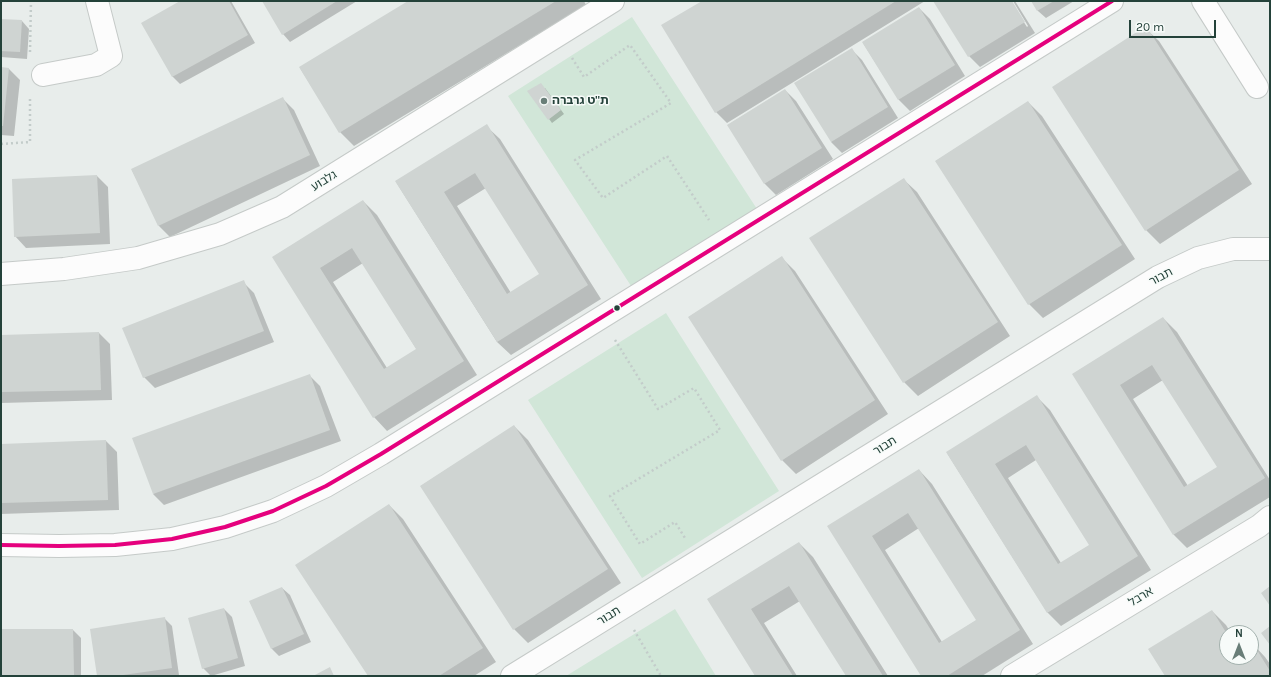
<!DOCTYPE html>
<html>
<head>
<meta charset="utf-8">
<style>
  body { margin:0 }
  #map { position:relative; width:1271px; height:677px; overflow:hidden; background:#e8edeb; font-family:Karla,sans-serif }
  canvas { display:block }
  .frame { position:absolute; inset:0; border:2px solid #24423a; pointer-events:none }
  .north { position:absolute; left:1219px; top:625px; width:40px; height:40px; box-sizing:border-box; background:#f7fbf9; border:1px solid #a3b1ad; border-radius:50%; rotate:0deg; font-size:11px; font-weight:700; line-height:16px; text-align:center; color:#24423a }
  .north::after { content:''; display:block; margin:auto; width:14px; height:18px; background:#697e78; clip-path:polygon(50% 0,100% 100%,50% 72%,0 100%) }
  .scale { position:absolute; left:1129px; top:20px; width:87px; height:18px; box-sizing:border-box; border:2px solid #24423a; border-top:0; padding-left:5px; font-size:12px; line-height:14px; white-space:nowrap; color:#24423a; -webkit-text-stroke:3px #f7fbf9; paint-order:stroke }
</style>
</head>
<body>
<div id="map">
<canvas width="1271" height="677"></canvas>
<div class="frame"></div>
<div class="north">N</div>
<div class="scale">20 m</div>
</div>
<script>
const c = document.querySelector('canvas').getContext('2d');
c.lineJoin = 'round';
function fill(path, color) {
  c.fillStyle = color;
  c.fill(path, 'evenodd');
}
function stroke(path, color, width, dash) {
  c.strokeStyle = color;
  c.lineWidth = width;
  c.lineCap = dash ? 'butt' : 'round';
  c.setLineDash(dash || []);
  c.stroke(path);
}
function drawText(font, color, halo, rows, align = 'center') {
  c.font = font + ' Karla,"Noto Sans Hebrew",sans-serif';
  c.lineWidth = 3;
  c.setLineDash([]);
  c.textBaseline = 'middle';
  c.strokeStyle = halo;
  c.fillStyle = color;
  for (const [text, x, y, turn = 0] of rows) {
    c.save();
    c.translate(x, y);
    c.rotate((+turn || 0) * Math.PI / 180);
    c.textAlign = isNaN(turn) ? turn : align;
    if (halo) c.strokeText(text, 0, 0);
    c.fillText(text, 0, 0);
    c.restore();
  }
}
const green = new Path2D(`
  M632 17 757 209 633 289 508 96Z
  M666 313 779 491 642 578 528 400Z
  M675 609 716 676H566Z`);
const shadow = new Path2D(`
  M182 1H231L255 43 180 84 172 76Z
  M263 1H357L290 42 283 34Z
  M410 1H584L586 5 354 146 340 132 300 68Z
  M704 1H925L727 123 716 112Z
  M935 1H1010L1027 27 1028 26 1013 1H1015L1035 33 980 67 969 56Z
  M1032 1H1074L1046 18 1038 11Z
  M919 8 930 19 965 76 910 111 899 100 863 43Z
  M1 20 22 21 29 29 27 59 1 57Z
  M1145 28 1159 41 1252 184 1160 244 1146 230Z
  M851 49 862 60 898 118 842 153 831 142Z
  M1 68 9 69 20 80 14 136 1 135Z
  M545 88 564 114 552 123 529 91Z
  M785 90 796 101 833 159 776 195 765 184 728 125Z
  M283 99 294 110 320 166 170 237 159 226 132 170Z
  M1028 102 1042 116 1135 259 1043 318 1029 304 936 161Z
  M486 126 500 139 601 299 511 355 497 342 396 182ZM486 188 541 274 511 293 457 206Z
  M97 176 108 187 110 244 26 248 15 236Z
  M903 179 917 192 1010 336 918 396 904 382Z
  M363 201 377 215 477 375 387 431 374 417 273 257ZM363 263 417 350 387 368 333 282Z
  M782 258 795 271 888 414 796 474 782 460 689 317Z
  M243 282 254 293 274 342 155 388 144 377Z
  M1163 318 1177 332 1270 480V497L1187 548 1174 535 1073 374ZM1163 380 1218 467 1188 486 1133 399Z
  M99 333 110 344 112 400 1 403V336Z
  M309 375 320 386 341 441 164 505 153 494Z
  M1037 397 1050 410 1151 570 1061 626 1047 612 947 453ZM1036 460 1090 545 1061 563 1008 478Z
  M514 426 528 440 621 583 528 643 514 629 421 486Z
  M106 441 117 452 119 510 1 514V445Z
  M919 470 932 484 1033 644 982 676H923L829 526ZM919 528 977 620 942 642 885 550Z
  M389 505 403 519 496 662 474 676H369Z
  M799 543 813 557 888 676H847L800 601 764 623 797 676H756L708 599Z
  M282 588 290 595 311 642 279 656 272 649 250 602Z
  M224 609 232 617 245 666 211 676 203 668Z
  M1212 611 1226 625 1231 633H1227V657H1251L1252 643 1265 657 1270 664V676H1166Z
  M164 618 172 626 179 675 98 676Z
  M1 630H73L81 638V676H1Z`);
const building = new Path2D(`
  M180 1H229L248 35 172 77 141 23Z
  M262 1H337L282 35Z
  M408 1H556L339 133 299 67Z
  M702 1H896L715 113 661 25Z
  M933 1H1012L1025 22 968 57Z
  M1031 1H1054L1037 11Z
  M919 7 955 65 898 100 862 42Z
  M1 19 22 20 20 52 1 51Z
  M1146 26 1239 170 1145 231 1052 87Z
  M852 48 888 107 831 142 794 83Z
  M1 67 9 68 3 126H1Z
  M541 83 561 110 548 120 527 91Z
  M785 89 822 148 764 184 727 125Z
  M283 97 310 155 158 226 131 169Z
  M1028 101 1122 245 1028 305 935 161Z
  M487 124 588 285 497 342 395 181ZM475 173 539 274 507 294 444 192Z
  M97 175 100 233 14 237 12 179Z
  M904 178 998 322 903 383 809 238Z
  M363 200 464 361 373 418 272 257ZM352 248 416 349 384 369 320 268Z
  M782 256 875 400 781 461 688 317Z
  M244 280 264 331 143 378 122 328Z
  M1163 317 1265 478 1173 535 1072 374ZM1152 365 1217 467 1184 487 1120 385Z
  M99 332 101 390 1 392V335Z
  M310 374 330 430 153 494 132 438Z
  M1037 395 1138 556 1047 613 946 452ZM1026 445 1089 545 1058 564 995 464Z
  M514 425 608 569 513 630 420 486Z
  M106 440 108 500 1 503V444Z
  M919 469 1020 630 947 676H921L827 526ZM908 513 976 620 939 643 872 536Z
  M389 504 483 648 439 676H368L295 565Z
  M799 542 883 676H846L789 586 751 609 793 676H755L707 599Z
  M1270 586V606L1261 593Z
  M282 587 304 634 271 649 249 601Z
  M224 608 238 658 202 669 188 618Z
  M1212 610 1227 634V657H1251V643L1252 642 1270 671V675L1268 676H1165L1148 649Z
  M165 617 172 668 116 676H97L90 629Z
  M1270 626V645L1261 633Z
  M1 629H73L74 676H1Z
  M330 667 334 676H313Z`);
const path = new Path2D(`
  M30 52 31 1
  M572 58 584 77 630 45 671 103 575 160 603 198 667 156 709 220
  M1 144 30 142V97
  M615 340 658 409 694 388 720 430 610 496 640 544 675 522 685 538
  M634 630 661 676`);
const minor = new Path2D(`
  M1203 1 1257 87
  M43 75 96 65 111 56 97 1
  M1 274 64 269 138 258 220 234 282 207 613 1
  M1 545 59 546 115 545 172 539 225 527 273 511 326 486 381 454 1112 1
  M512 676 1158 277 1198 258 1233 249H1270
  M1012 676 1259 526 1270 517`);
const bus1 = new Path2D(`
  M1 545 59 546 115 545 172 539 225 527 273 511 326 486 381 454 1112 1`);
const markers = [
  [544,101,4,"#697e78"],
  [617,308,3.5,"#24423a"]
];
const poiNames = [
  ["ת\"ט גרברה",552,101]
];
const streetNames = [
  ["גלבוע",324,181,-32],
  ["תבור",1161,277,-28],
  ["תבור",885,446,-32],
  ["ארבל",1141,597,-31],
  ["תבור",609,616,-32]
];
fill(green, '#d1e6d8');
fill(shadow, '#0003');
fill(building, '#cfd4d2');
stroke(minor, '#c5cac8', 24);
stroke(path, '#c3ccca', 2.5, [2, 3]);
stroke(minor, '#fcfcfc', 22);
stroke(bus1, '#e5007d', 4);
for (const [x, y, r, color] of markers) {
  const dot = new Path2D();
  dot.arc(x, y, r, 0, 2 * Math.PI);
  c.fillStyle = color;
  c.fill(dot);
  stroke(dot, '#f7fbf9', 1.5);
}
drawText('bold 12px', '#24423a', '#f7fbf9', poiNames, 'left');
drawText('12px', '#24423a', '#f7fbf9', streetNames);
</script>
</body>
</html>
